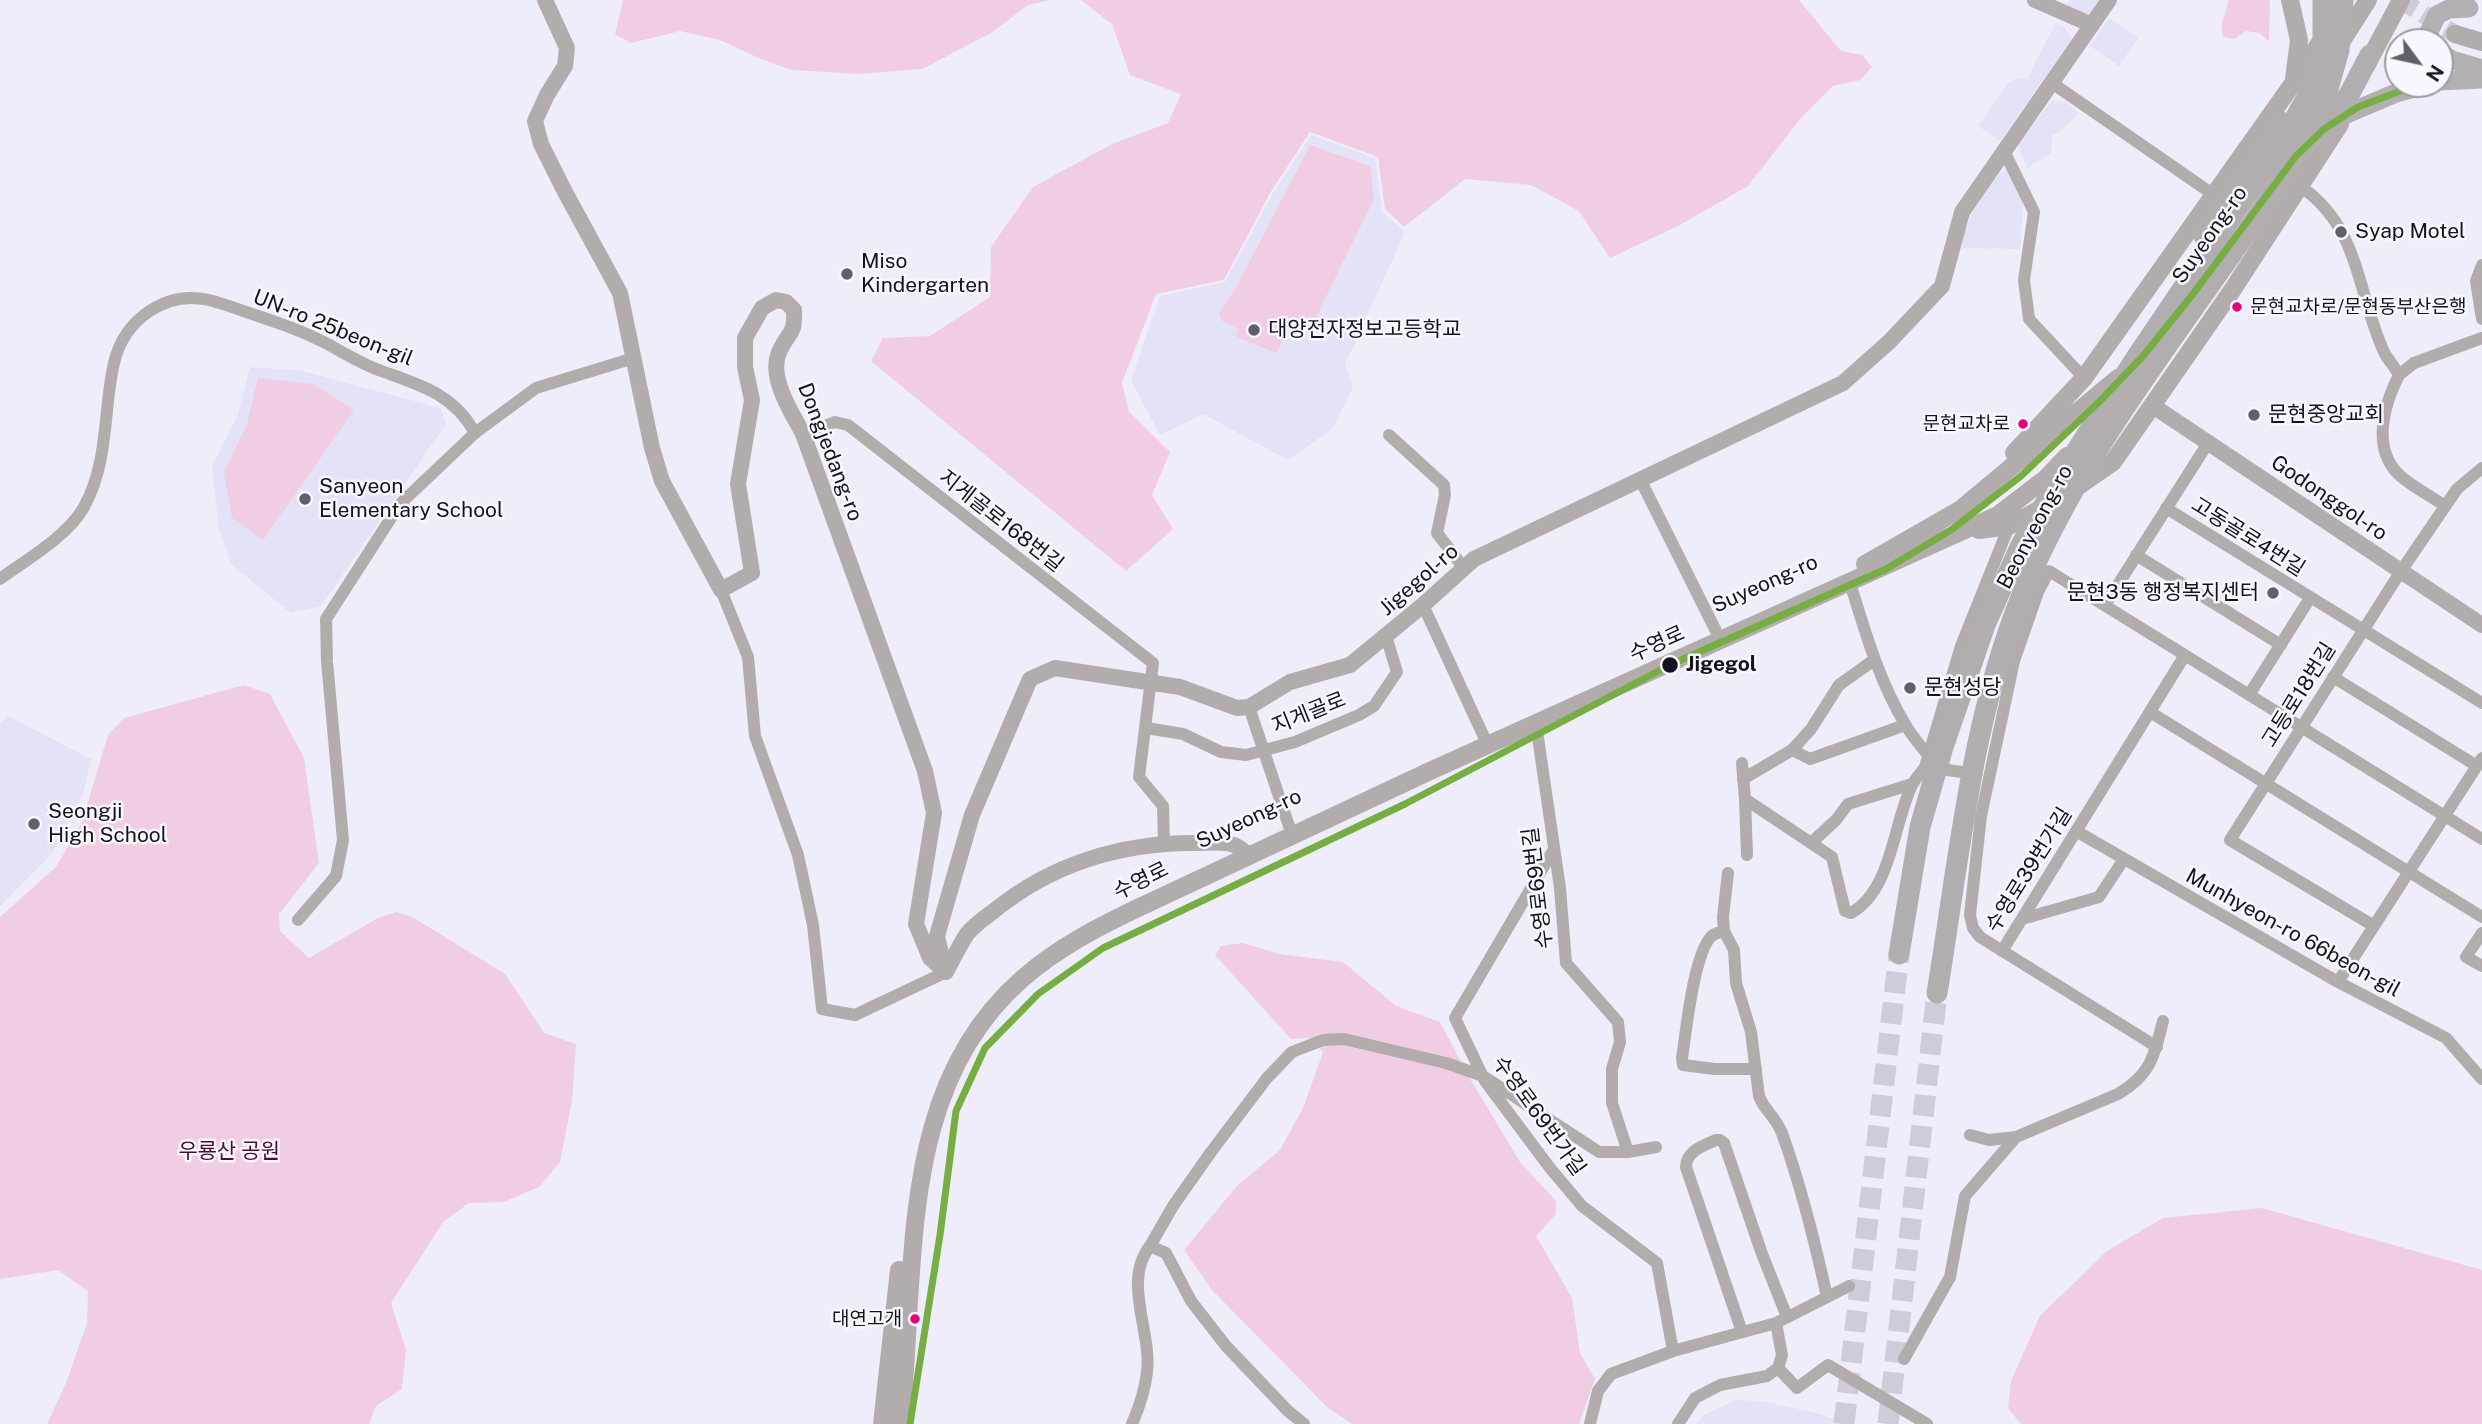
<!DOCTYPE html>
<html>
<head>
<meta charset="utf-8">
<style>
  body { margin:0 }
  #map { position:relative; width:2482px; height:1424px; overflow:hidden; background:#eeedf9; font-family:"Public Sans",sans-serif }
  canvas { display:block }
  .north { position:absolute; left:2384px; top:28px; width:70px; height:70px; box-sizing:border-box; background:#f8f7ff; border:2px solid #9d9ba5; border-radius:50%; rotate:123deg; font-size:19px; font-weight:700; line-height:28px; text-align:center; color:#14121f }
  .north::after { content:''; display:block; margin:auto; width:24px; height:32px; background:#605f6b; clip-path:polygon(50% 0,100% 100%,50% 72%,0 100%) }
</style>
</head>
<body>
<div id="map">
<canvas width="2482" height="1424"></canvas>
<div class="north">N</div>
</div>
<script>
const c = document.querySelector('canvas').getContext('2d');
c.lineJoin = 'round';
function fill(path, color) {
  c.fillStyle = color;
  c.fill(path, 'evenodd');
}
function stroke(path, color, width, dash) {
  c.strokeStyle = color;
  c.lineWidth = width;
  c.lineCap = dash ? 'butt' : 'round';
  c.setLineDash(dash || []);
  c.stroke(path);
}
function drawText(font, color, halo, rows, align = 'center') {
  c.font = font + ' "Public Sans","Noto Sans KR",sans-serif';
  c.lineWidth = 5;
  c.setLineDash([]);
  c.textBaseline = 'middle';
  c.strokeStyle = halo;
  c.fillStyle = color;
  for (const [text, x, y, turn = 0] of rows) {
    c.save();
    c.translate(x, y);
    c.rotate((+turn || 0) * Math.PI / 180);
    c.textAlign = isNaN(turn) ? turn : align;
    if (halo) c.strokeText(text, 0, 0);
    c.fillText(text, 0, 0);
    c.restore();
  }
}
const built = new Path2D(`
  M2070 0H2099L2089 15 2065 8Z
  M2109 18 2138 38 2119 66 2090 46Z
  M2055 24 2064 26 2071 40 2000 141 1978 126 2008 83 2019 78 2027 79Z
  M2052 101 2065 102 2079 113 2063 129 2052 136 2051 153 2027 168 2017 144Z
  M1311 135 1375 158 1382 212 1405 232 1345 364 1353 387 1332 429 1288 460 1203 414 1160 435 1131 380 1160 296 1225 282 1272 195Z
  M2007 168 2015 182 2023 205 2020 249 1958 248 1970 217 1988 186Z
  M250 367 302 371 440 408 446 424 321 606 291 613 232 565 219 530 212 467 237 417Z
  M8 716 91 759 83 794 52 854 0 906V723Z
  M1735 1400 1767 1402 1820 1414 1845 1424H1696L1702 1416Z`);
const green = new Path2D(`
  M623 0H1050L1028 5 991 33 922 69 858 74 792 70 761 59 720 40 680 31 631 43 615 34Z
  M1081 0H1799L1841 51 1862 55 1872 67 1860 80 1833 86 1801 118 1748 186 1680 225 1610 258 1579 211 1531 185 1465 179 1404 227 1385 209 1378 157 1310 132 1270 193 1224 280 1156 294 1122 383 1129 412 1170 452 1152 495 1173 529 1126 571 871 361 883 338 930 336 990 297 991 247 1033 187 1112 144 1168 123 1181 94 1130 75 1112 24Z
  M2228 0H2270L2269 41 2259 33 2246 31 2235 39 2223 37C2218 19 2228 15 2228 0Z
  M1310 145 1370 166 1374 199 1314 321 1303 328 1291 324 1277 353 1236 337 1239 329 1222 321 1219 313 1236 288Z
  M258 378 313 384 354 410 263 540 232 518 224 473 247 424Z
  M244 685 270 694 304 758 319 863 279 914 280 931 309 958 378 918 397 912 414 918 505 974 544 1033 576 1044 572 1101 560 1162 539 1187 504 1202 469 1203 443 1222 391 1303 406 1350 402 1389 376 1406 369 1424H47L66 1383 87 1323 88 1291 58 1270 0 1279V917L56 867 82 822 108 735 124 718Z
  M1243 943 1279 954 1343 962 1396 1006 1440 1022 1469 1077 1520 1162 1556 1201V1214L1536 1236 1572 1298 1580 1353 1595 1379 1579 1424H1352L1327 1407 1212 1290 1184 1250 1237 1186 1280 1150 1303 1108 1323 1052 1308 1038 1291 1039 1215 955 1221 946Z
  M2262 1208 2482 1270V1424H2021L2008 1408 2011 1381 2040 1316 2107 1251 2163 1218Z`);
const secondaryTunnel = new Path2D(`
  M2400 0 2455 34`);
const trunkTunnel = new Path2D(`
  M1844 1424 1899 954
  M1888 1424 1937 993`);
const minor = new Path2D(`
  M2052 83 2214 195
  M2004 151 2034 212 2024 280 2029 319 2084 378
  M2300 186C2361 228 2356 291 2384 352 2388 360 2395 367 2399 375 2383 407 2370 453 2404 479 2417 489 2432 497 2445 506
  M2482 265 2476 281 2482 319
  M2399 375 2414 363 2482 338
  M803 434 835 422 848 425 1153 663 1139 777 1163 806 1164 843
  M1389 435 1444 485 1445 495 1437 533 1464 568
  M1640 479 1716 631
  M2166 508 2482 703
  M2136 555 2281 645
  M0 579C26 560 68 536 84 507 109 462 103 411 114 363 124 320 165 290 209 300 225 304 240 310 255 315 282 324 308 333 333 347 347 355 361 363 376 369 416 384 453 392 475 433
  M1850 583C1865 631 1879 681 1905 724 1911 735 1920 745 1928 755
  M721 590 748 657 755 736 798 855 813 925 822 1009 855 1015 946 972
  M1423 605 1484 737
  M2105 605 2208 443
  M2333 677 2477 766
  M2249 695 2310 598
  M1249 707 1289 826
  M2150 712 2482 917
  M1536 724 1560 888 1566 963 1618 1022 1620 1042 1612 1069V1103L1628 1152
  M1146 728 1183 734 1221 752 1246 755 1295 742 1359 715 1374 706 1397 672 1386 636
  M1792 750 1810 759 1905 725
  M1742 763 1745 799 1832 857 1845 911 1851 913C1892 890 1893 824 1912 785 1915 779 1921 773 1925 767
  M1977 774 1925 767 1961 646 2009 526
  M1743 779 1792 750 1811 729 1839 685 1874 660
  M1745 799 1747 855
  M2076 831 2338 982 2446 1038 2482 1079
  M1812 842 1836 820 1848 804 1912 784
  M1554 849 1455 1018 1485 1081 1550 1168 1582 1206 1657 1263 1673 1351
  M1728 873 1723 917 1724 931 1734 950 1736 983 1751 1032 1759 1096C1764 1110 1775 1116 1782 1133 1801 1186 1815 1242 1827 1297
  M2022 919 2099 897 2124 859
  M298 920 336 876 343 840 327 661 326 619 400 504 475 433 536 388 634 358
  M2374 926 2230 840 2401 571 2457 489 2482 468
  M1724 931C1723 931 1714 934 1713 935 1694 949 1686 1033 1682 1058L1683 1065 1715 1069H1756
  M2482 933 2466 957 2482 966
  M2002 951 2185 655
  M2338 982 2482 758
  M2157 1047 1980 937 1973 928 1970 915 1981 816 2014 661 2038 592 2049 571 2482 839
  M1970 1135 1989 1140 2016 1137 2118 1094C2151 1075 2154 1056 2163 1021
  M1150 1246 1173 1206 1211 1152 1267 1078 1292 1052 1323 1040 1344 1039 1446 1063 1483 1076 1599 1152H1628L1656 1147
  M1742 1332 1686 1167C1686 1151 1703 1146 1716 1140H1720L1724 1143 1762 1254 1787 1317
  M1904 1359 1950 1277 1965 1196 2016 1137
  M1778 1368 1797 1388 1828 1365 1927 1424
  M1132 1424C1139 1408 1145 1390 1147 1372 1152 1331 1122 1282 1150 1246L1166 1253 1191 1301 1226 1346 1288 1411 1304 1424
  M1590 1424 1598 1391 1611 1374 1673 1351 1776 1323 1849 1286
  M1678 1424 1695 1398 1720 1385 1767 1376 1778 1368 1782 1355 1776 1323`);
const tertiary = new Path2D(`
  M545 0 567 48 565 66 547 95 535 121 541 144 565 192 620 293 652 448 662 481 721 590 752 573 738 484 752 400 745 367V338L762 308 776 300 786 302 794 310C795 335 790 330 780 350 767 376 791 411 803 434L925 771 934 813 916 924 930 958 946 972
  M2035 0 2092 25
  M2153 406 2482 625
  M945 971 937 936 972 815 1030 679 1055 668 1180 687 1237 708 1249 707 1290 682 1350 665 1423 605 1474 559 1843 383 1889 342 1942 286 1962 212 2109 0
  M946 972C953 959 959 946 967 934 974 925 986 917 995 910 1052 864 1121 843 1194 843 1213 843 1236 838 1248 856`);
const secondary = new Path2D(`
  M2290 0 2299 40 2294 79
  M2455 34 2482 42
  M2340 44 2368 0
  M2366 66 2401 0
  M2014 453 2084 378 2294 82 2323 38
  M2077 487 2113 462 2233 289 2340 124
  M1979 530 2009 526 2044 507
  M1865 564 1961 509 2118 378
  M882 1424 899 1270
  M899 1424C906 1383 906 1343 909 1302 916 1184 927 1062 1022 979 1057 948 1098 927 1140 907L1430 771 1998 515 2045 479 2067 456`);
const primary = new Path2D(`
  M2431 42 2428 34 2437 15 2449 9 2469 8
  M2440 53 2452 60 2482 69
  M2440 81 2482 79
  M2330 121 2396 93 2429 84`);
const trunk = new Path2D(`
  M2319 138 2350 93 2370 55
  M2204 236 2281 122`);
const trunkBridge = new Path2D(`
  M1899 954 1920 827 1943 747 1985 625 2021 545 2070 461 2136 358 2278 148 2309 94 2323 54V0
  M1937 993C1960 854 1972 707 2030 576 2100 417 2219 286 2308 138L2325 99 2339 50 2343 0`);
const metro1 = new Path2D(`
  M910 1424 940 1235 956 1111 985 1048 1038 994 1103 948 1405 804 1670 665 1886 569 1951 530 2021 476 2100 401 2143 356 2193 294 2296 156 2324 129 2358 107 2419 84`);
const markers = [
  [2341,232,7,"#605f6b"],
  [847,274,7,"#605f6b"],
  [2237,307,6,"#e5007d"],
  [1254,330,7,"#605f6b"],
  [2254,415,7,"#605f6b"],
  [2023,424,6,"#e5007d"],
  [305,499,7,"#605f6b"],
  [2273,593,7,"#605f6b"],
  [1670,665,9,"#14121f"],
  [1910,688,7,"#605f6b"],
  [34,824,7,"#605f6b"],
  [915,1319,6,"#e5007d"]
];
const busNames = [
  ["문현교차로/문현동부산은행",2250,307,"left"],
  ["문현교차로",2010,424],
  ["대연고개",902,1319]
];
const poiNames = [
  ["Syap Motel",2355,232],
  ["Miso",861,262],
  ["Kindergarten",861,286],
  ["대양전자정보고등학교",1268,330],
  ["문현중앙교회",2268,415],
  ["Sanyeon",319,487],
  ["Elementary School",319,511],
  ["문현3동 행정복지센터",2259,593,"right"],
  ["문현성당",1924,688],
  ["Seongji",48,812],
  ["High School",48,836]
];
const streetNames = [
  ["Suyeong-ro",2210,235,-55],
  ["UN-ro 25beon-gil",333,328,22],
  ["Dongjedang-ro",830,452,69],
  ["Godonggol-ro",2329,498,34],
  ["지게골로168번길",1001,521,38],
  ["Beonyeong-ro",2035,527,-62],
  ["고동골로4번길",2248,537,32],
  ["Jigegol-ro",1419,580,-41],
  ["Suyeong-ro",1765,584,-24],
  ["수영로",1657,644,-24],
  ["고등로18번길",2299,695,-58],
  ["지게골로",1309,713,-22],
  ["Suyeong-ro",1249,819,-25],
  ["수영로39번가길",2029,870,-58],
  ["수영로",1141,881,-26],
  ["수영로69번길",1538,888,-97],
  ["Munhyeon-ro 66beon-gil",2293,933,29],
  ["수영로69번가길",1539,1116,54]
];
const stopNames = [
  ["Jigegol",1686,665]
];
const parkNames = [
  ["우룡산 공원",229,1152]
];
fill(built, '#e3e2f6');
fill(green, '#f1cde3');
stroke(secondaryTunnel, '#cdccd8', 18, [18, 9]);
stroke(trunkTunnel, '#cdccd8', 21, [21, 10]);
stroke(minor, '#b2acac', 12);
stroke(tertiary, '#b2acac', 16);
stroke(secondary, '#b2acac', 18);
stroke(primary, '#b4b0b2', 19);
stroke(trunk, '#b2adaf', 21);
stroke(trunkBridge, '#b2adaf', 21);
stroke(metro1, '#76ae44', 7);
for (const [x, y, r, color] of markers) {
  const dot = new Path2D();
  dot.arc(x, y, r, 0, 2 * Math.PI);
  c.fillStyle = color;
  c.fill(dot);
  stroke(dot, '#f8f7ff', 2.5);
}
drawText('19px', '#14121f', '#f8f7ff', busNames, 'right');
drawText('21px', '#14121f', '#f8f7ff', poiNames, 'left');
drawText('21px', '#14121f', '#f8f7ff', streetNames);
drawText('bold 21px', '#14121f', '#f8f7ff', stopNames, 'left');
drawText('21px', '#4d0b32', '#f8f7ff', parkNames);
</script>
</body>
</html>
